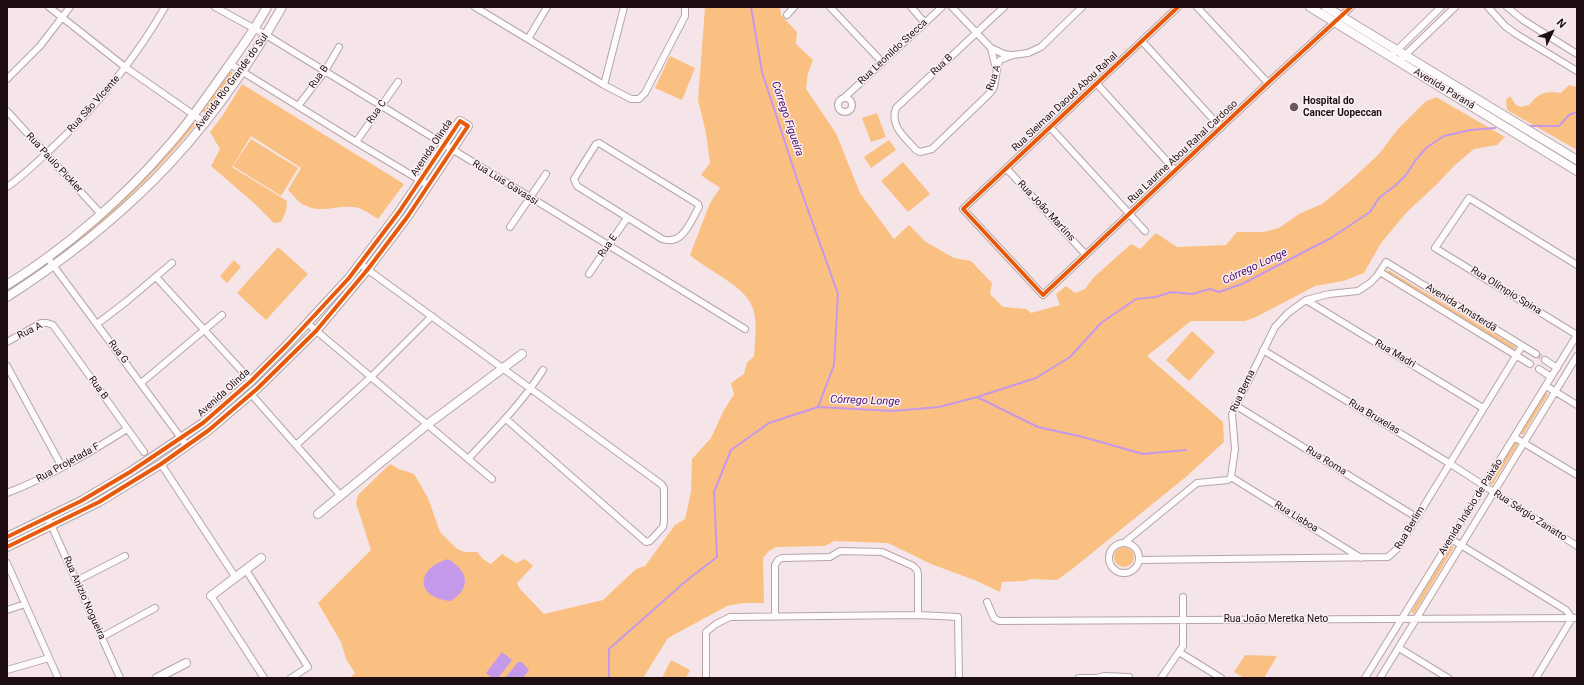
<!DOCTYPE html>
<html>
<head>
<meta charset="utf-8">
<style>
  body { margin:0 }
  #map { position:relative; width:1584px; height:685px; overflow:hidden; background:#f5e5e8; font-family:Roboto,sans-serif }
  canvas { display:block }
  .frame { position:absolute; inset:0; border:8px solid #1e0e11; pointer-events:none }
  .north { position:absolute; left:1532px; top:12px; width:40px; height:40px; -webkit-text-stroke:3px #fbf1f3; paint-order:stroke; rotate:47deg; font-size:11px; font-weight:700; line-height:16px; text-align:center; color:#1e0e11 }
  .north::after { content:''; display:block; margin:auto; width:14px; height:18px; background:#1e0e11; clip-path:polygon(50% 0,100% 100%,50% 72%,0 100%) }
</style>
</head>
<body>
<div id="map">
<canvas width="1584" height="685"></canvas>
<div class="frame"></div>
<div class="north">N</div>
</div>
<script>
const c = document.querySelector('canvas').getContext('2d');
c.lineJoin = 'round';
function fill(path, color) {
  c.fillStyle = color;
  c.fill(path, 'evenodd');
}
function stroke(path, color, width, dash) {
  c.strokeStyle = color;
  c.lineWidth = width;
  c.lineCap = dash ? 'butt' : 'round';
  c.setLineDash(dash || []);
  c.stroke(path);
}
function drawText(font, color, halo, rows, align = 'center') {
  c.font = font + ' Roboto,sans-serif';
  c.lineWidth = 3;
  c.setLineDash([]);
  c.textBaseline = 'middle';
  c.strokeStyle = halo;
  c.fillStyle = color;
  for (const [text, x, y, turn = 0] of rows) {
    c.save();
    c.translate(x, y);
    c.rotate((+turn || 0) * Math.PI / 180);
    c.textAlign = isNaN(turn) ? turn : align;
    if (halo) c.strokeText(text, 0, 0);
    c.fillText(text, 0, 0);
    c.restore();
  }
}
const green = new Path2D(`
  M705 7H780L781 15 797 32 796 44 813 60 808 73 806 89 836 133 860 193 894 239 909 225 926 242 954 258 971 261 992 283 990 294 1003 307 1026 309 1031 313 1060 305 1056 294 1066 286 1075 293 1085 289 1094 277 1131 244 1140 249 1156 233 1177 247 1226 245 1237 232H1263L1279 228 1299 214 1322 204 1350 181 1379 154 1398 129 1425 102 1436 97 1505 137 1497 145 1474 149 1455 165 1436 185 1407 212 1381 243 1364 273 1343 281 1315 286 1256 317 1245 321H1191L1147 356 1223 422 1224 442 1187 476 1071 570 1057 580 1031 579 1024 581 1002 582 1000 592 977 581 931 564 888 543 834 541 825 546 776 547 769 551 763 558 764 603H743L727 606 668 638 643 678H350L355 673 346 659 341 642 318 603 371 550 356 503 358 495 390 464 399 469 414 474 428 498 440 532 456 548 464 552H477L483 559 491 564 502 554 516 563 525 559 533 566 517 583 520 589 544 614 603 600 636 569 645 566 675 525 685 519 691 492 692 459 711 438 723 412 734 394 731 383 744 374 747 363 754 356C755 342 757 326 754 312 748 286 709 272 690 255L710 203 720 188 701 175 710 163 706 133 698 100Z
  M1379 43 1577 163V167L1378 46Z
  M670 56 695 68 682 100 655 88Z
  M229 70 233 73 205 113 201 111Z
  M242 84 404 184 378 219C370 214 363 208 353 207 335 205 322 214 304 205 298 202 293 195 288 190L301 168 251 136 232 167 287 201 286 211 281 222 274 223 255 204 211 166 220 149 210 132 223 115Z
  M1569 85 1577 87V150L1507 110 1506 100 1510 96 1516 105 1521 107 1529 105C1538 93 1547 90 1561 93Z
  M877 113 886 137 871 142 862 118Z
  M193 122 196 124C155 174 110 218 58 257L56 253Z
  M251 139 298 168 281 196 233 166Z
  M889 140 896 150 871 168 864 157Z
  M903 162 930 194 908 212 881 181Z
  M278 247 308 274 266 320 237 293Z
  M234 260 241 267 227 283 220 276Z
  M1388 270 1516 347 1514 350 1387 272Z
  M1192 331 1215 352 1189 381 1166 360Z
  M1545 392 1548 394 1523 435 1520 433Z
  M1515 442 1518 444 1492 485 1489 483Z
  M1451 546 1454 547 1414 614 1411 612Z
  M1114 557a10 10 0 1 1 20 0a10 10 0 1 1-20 0Z
  M1245 655 1277 656 1264 678H1244L1234 672Z
  M671 660 690 670 686 678H662Z`);
const water = new Path2D(`
  M448 559C468 571 472 587 451 601 415 598 415 569 448 559Z
  M502 652 512 660 498 678H492L486 673Z
  M518 662H522L529 670 523 678H505Z`);
const stream = new Path2D(`
  M1529 126H1559L1569 115 1577 112
  M977 397 1038 427 1083 437 1143 454 1186 450
  M818 407 893 411 939 407 977 397 1036 378 1070 357 1101 323 1136 299 1156 297 1171 292 1192 294 1210 289 1219 292 1242 284 1331 238 1370 212 1379 198 1396 185 1406 175 1415 161 1426 148 1444 136 1470 130 1495 128
  M609 678V649L686 581 717 557 714 492 731 450 769 423 818 407 834 365 838 294 797 179 762 72 751 7`);
const streetTunnel = new Path2D(`
  M1536 354 1545 360`);
const street = new Path2D(`
  M49 7 125 67 204 122
  M215 7 266 35 745 329
  M475 7 604 85 631 99H639L645 93 685 16V7
  M830 7 882 62
  M911 7 925 23
  M952 7 991 48 996 69
  M1004 7 896 108C889 126 906 138 916 150L920 152 932 149 990 93 994 87 998 64 1000 60 1013 55 1028 53 1041 47 1082 7
  M1178 7 963 209 1043 295 1268 83 1351 7
  M1197 7 1268 83
  M1488 7 1505 26 1516 34 1577 71
  M1507 7 1523 20 1577 54
  M787 15 794 7
  M528 39 547 7
  M1142 41 1221 128
  M991 48 1004 54 1012 55
  M1394 53 1441 7
  M1399 61 1455 7
  M230 64 356 142 428 185
  M7 79 40 46 70 7
  M1097 84 1175 170
  M604 85 624 7
  M845 97 942 7
  M838 105a7 7 0 1 1 14 0a7 7 0 1 1-14 0Z
  M298 106 325 71 339 47
  M7 111 101 214
  M1050 127 1145 231
  M356 142 398 82
  M599 143 698 204 699 207C690 222 683 246 662 239L577 186 574 179 596 144Z
  M1007 169 1085 254
  M7 187C23 176 37 162 51 149 96 107 134 61 165 7
  M510 227 546 174
  M47 257 187 446
  M360 264 661 484 664 488V521L663 527 650 541 646 542 506 419
  M1577 265 1469 198 1435 248 1577 335
  M1380 272 1530 364
  M589 274 627 218
  M156 277 251 381
  M1306 300 1483 408
  M307 323 492 479
  M97 324 127 301 172 263
  M7 342 41 323H47L53 325 144 452
  M1263 350 1449 463 1577 546
  M1545 360 1557 368
  M7 366 62 467
  M1539 369 1551 377
  M141 383 222 315
  M1546 386 1577 405
  M251 394 340 495
  M1235 405 1416 517
  M1514 437 1577 475
  M296 445 371 377 432 316
  M468 459C495 430 522 403 543 370
  M161 464 236 578
  M1231 477 1361 558
  M7 493C49 477 89 453 127 429
  M48 518 120 678
  M1451 539 1566 610 1572 618 1536 678
  M1125 542 1197 483 1228 480 1231 477 1235 449 1232 414 1275 327 1288 313 1306 300 1329 294 1358 291 1370 283 1377 276 1386 262 1536 354
  M1109 558a15 15 0 1 1 30 0a15 15 0 1 1-30 0Z
  M1139 560 1388 557 1398 548 1522 346
  M7 563 58 678
  M246 570 308 667 291 678
  M76 581 125 556
  M211 596 264 678
  M987 602 994 618 999 621 1577 618
  M7 610 25 604
  M775 616V565L778 560 782 558 830 557 840 551 882 552 913 566 917 570 918 574V615
  M102 637 155 608
  M1399 648 1448 678
  M1179 652 1221 678
  M7 670 49 658
  M706 678V632L716 624 730 617 918 615 958 617 959 678
  M1079 678H1097
  M1097 678 1104 676 1129 677
  M1161 678 1183 646V597
  M1365 678 1577 335
  M1380 678 1577 356`);
const secondary = new Path2D(`
  M1310 7 1577 171
  M1326 7 1577 160
  M7 285C66 248 125 197 169 145 189 123 205 99 222 75 238 53 254 31 267 7
  M7 297C60 263 109 225 154 180 204 130 247 69 282 7
  M318 514 428 424 522 354
  M7 537 81 501 130 472 203 423 251 381 287 345 349 278 399 212 460 121 468 126 408 216 368 269 316 331 258 388 209 430 161 464 99 502 7 547
  M211 596 261 558
  M157 678 186 663`);
const cycleway = new Path2D(`
  M1178 7 963 209 1043 295 1268 83 1351 7
  M7 537 81 501 130 472 203 423 251 381 287 345 349 278 399 212 460 121 468 126 408 216 368 269 316 331 258 388 209 430 161 464 99 502 7 547`);
const markers = [
  [1294,107,5,"#69595c"]
];
const streetNames = [
  ["Rua Leonildo Stecca",893,52,-43],
  ["Rua B",942,65,-43],
  ["Rua B",319,77,-55],
  ["Rua A",994,78,-72],
  ["Avenida Rio Grande do Sul",232,82,-54],
  ["Avenida Paraná",1444,89,31],
  ["Rua Sleiman Daoud Abou Rahal",1065,102,-43],
  ["Rua São Vicente",94,104,-48],
  ["Rua C",377,112,-55],
  ["Avenida Olinda",432,148,-56],
  ["Rua Laurine Abou Rahal Cardoso",1183,152,-43],
  ["Rua Paulo Pickler",54,163,47],
  ["Rua Luis Gavassi",505,183,32],
  ["Rua João Martins",1046,211,47],
  ["Rua E",608,246,-55],
  ["Rua Olímpio Spina",1506,291,32],
  ["Avenida Amsterdã",1461,308,32],
  ["Rua A",30,331,-26],
  ["Rua G",118,352,53],
  ["Rua Madri",1395,354,31],
  ["Rua B",98,388,54],
  ["Rua Berna",1243,391,-65],
  ["Avenida Olinda",224,393,-42],
  ["Rua Bruxelas",1374,417,31],
  ["Rua Roma",1326,461,32],
  ["Rua Projetada F",68,463,-29],
  ["Avenida Inácio de Paixão",1471,507,-58],
  ["Rua Sérgio Zanatto",1530,516,33],
  ["Rua Lisboa",1296,517,32],
  ["Rua Berlim",1410,528,-59],
  ["Rua Anizio Nogueira",84,598,66],
  ["Rua João Meretka Neto",1276,619]
];
const poiNames = [
  ["Hospital do",1303,101],
  ["Cancer Uopeccan",1303,113]
];
const waterNames = [
  ["Córrego Figueira",787,119,71],
  ["Córrego Longe",1255,267,-25],
  ["Córrego Longe",865,401,2]
];
fill(green, '#fac082');
fill(water, '#c599e9');
stroke(stream, '#c599e9', 2);
stroke(streetTunnel, '#d5c5c8', 6, [6, 3]);
stroke(street, '#b4a5a8', 8);
stroke(secondary, '#b4a5a8', 10);
stroke(street, '#fefbfc', 6);
stroke(secondary, '#fefbfc', 8);
stroke(cycleway, '#e8590c', 4);
for (const [x, y, r, color] of markers) {
  const dot = new Path2D();
  dot.arc(x, y, r, 0, 2 * Math.PI);
  c.fillStyle = color;
  c.fill(dot);
  stroke(dot, '#fbf1f3', 1.5);
}
drawText('10px', '#1e0e11', '#fbf1f3', streetNames);
drawText('bold 10px', '#1e0e11', '#fbf1f3', poiNames, 'left');
drawText('italic 11px', '#490c73', '#fbf1f3', waterNames);
</script>
</body>
</html>
